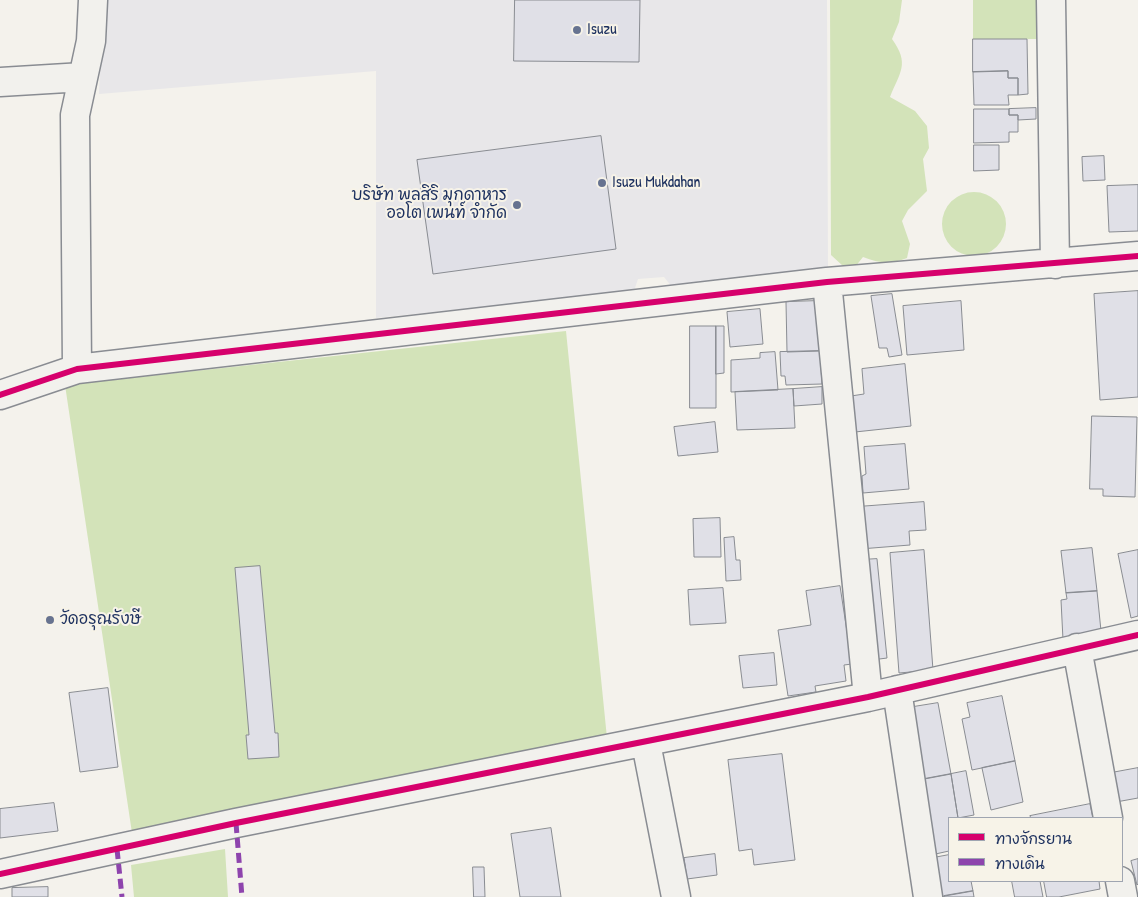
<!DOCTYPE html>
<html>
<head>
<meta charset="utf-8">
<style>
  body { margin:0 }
  #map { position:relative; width:1138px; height:897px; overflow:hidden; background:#f4f2ec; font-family:"Patrick Hand","Playpen Sans Thai",sans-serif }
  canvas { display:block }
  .legend { position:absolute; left:948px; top:817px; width:175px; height:65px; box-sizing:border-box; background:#f7f3e8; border:1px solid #9fa5b1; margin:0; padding:6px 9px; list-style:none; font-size:15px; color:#1b2f5e }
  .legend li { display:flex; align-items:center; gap:10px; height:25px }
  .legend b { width:25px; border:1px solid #9fa5b1 }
</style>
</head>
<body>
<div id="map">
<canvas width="1138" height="897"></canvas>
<ul class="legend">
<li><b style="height:6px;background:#d6006c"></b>ทางจักรยาน</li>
<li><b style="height:6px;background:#8e44ad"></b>ทางเดิน</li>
</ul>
</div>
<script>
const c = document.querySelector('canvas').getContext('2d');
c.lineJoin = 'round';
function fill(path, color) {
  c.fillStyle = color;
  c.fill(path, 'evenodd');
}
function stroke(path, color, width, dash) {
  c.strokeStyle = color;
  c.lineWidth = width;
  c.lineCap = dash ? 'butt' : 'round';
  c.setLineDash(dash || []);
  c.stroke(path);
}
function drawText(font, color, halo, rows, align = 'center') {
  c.font = font + ' "Patrick Hand","Playpen Sans Thai",sans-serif';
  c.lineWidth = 4;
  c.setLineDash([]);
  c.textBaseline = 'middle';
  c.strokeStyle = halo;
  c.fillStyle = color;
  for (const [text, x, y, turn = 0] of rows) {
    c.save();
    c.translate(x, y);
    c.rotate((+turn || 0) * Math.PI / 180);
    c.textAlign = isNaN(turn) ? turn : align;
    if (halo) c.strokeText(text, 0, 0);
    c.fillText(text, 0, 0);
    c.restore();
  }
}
const built = new Path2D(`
  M103 0H827L828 272 672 287 664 277 638 279 634 291 376 318V71L99 94Z`);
const green = new Path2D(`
  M830 0H902L899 22 892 39C910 64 900 72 890 97L915 111 927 126 929 148 923 159 927 191 908 210 902 221 910 244 907 258C891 264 880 264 863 257L855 267 843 266 831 255Z
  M973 0H1038V39H973Z
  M942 224a32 32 0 1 1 64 0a32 32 0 1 1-64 0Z
  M566 331 607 738 132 833 65 385Z
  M225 849 228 897H134L131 865Z`);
const building = new Path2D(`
  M515 0H640L639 62 514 61Z
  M973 39H1027L1028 94 1018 95V78H1008V71L973 72Z
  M1008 71V78H1018V95H1008L1009 105H974L973 72Z
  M1036 108V119L1018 120V115H1009V109Z
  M974 109H1009V115H1018V132H1009V142L974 143Z
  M601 136 616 249 433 274 417 160Z
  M974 145H999V170L974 171Z
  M1104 156 1105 180 1083 181 1082 157Z
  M1138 185V231L1109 232 1107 186Z
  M1138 291V397L1100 400 1094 294Z
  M892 294 902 355 889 357 887 348H879L871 296Z
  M817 301 820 351 787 352 786 302Z
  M961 301 964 350 907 355 903 306Z
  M760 309 763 344 730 347 727 312Z
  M690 326H716V408H690Z
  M716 326H724V373L716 374Z
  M820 351 822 384 786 385 785 376H781L780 352Z
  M775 352 778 390 731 392V360L760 358V353Z
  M905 364 911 426 855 432 851 396 864 394 862 369Z
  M822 387V404L794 406 793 389Z
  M793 389 795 428 737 430 735 392Z
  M1092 416 1137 417 1135 497 1103 496V489H1090Z
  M715 422 718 452 678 456 674 427Z
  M905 444 909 489 863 493 862 476 866 474 864 447Z
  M924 502 926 530 909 531 910 545 860 549 857 507Z
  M720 518 721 557H694L693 519Z
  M734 537 736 560H740L741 580 726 581 724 538Z
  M1092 548 1097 591 1066 593 1061 551Z
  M924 550 933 670 899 673 890 553Z
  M1138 550V616L1131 618 1118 554Z
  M877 559 887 658 872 660 861 560Z
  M260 566 275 733H278L279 757 248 759 246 735H249L235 568Z
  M840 586 852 664 844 665 846 681 815 686 816 692 788 696 778 630 811 625 806 591Z
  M723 588 726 623 690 625 688 590Z
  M1097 591 1101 631 1063 640 1061 600 1067 599 1066 593Z
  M774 653 777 685 743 688 739 656Z
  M108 688 118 767 80 772 69 693Z
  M1002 696 1015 761 972 770 962 719 970 717 967 703Z
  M938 703 951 774 919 780 907 708Z
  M782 754 795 860 754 865 752 849 739 851 728 760Z
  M1015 761 1023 802 991 810 982 768Z
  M1138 768V798L1116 802 1111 773Z
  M966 771 974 815 958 818 951 774Z
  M951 774 958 818H949V851L931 855 919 780Z
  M54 803 58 831 0 838V809Z
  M1090 804 1093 818H1031L1030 816Z
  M551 828 561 897H520L511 834Z
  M715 854 717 875 687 879 684 858Z
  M949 855V881H971L973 891 939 897 933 858Z
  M1138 859V884L1137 885 1131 861Z
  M473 867H484L485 897H474Z
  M1012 881H1040L1043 897H1015Z
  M1044 881H1099L1100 889 1059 897H1047Z
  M48 887V897H12V888Z
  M973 891 974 897H944V896Z`);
const minor = new Path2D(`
  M1051 0 1055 264
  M0 82 83 77
  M827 282 868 697
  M77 369 75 115 91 41 93 0
  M0 395 77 369 827 282 1138 256
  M1077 648 1108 818
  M897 690 928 897
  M646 743 676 897
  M0 874 236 823 868 697 1138 635
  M1120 881 1123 897`);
const quiet = new Path2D(`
  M236 823 242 897
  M117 849 122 897`);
const cycleway = new Path2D(`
  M0 395 77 369 827 282 1138 256
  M0 874 236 823 868 697 1138 635`);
const markers = [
  [577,30,5,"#677390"],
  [602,183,5,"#677390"],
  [517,205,5,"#677390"],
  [50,620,5,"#677390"]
];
const poiNames = [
  ["Isuzu",587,30],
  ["Isuzu Mukdahan",612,183],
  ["บริษัท พลสิริ มุกดาหาร",507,196,"right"],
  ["ออโต เพนท์ จำกัด",507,214,"right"],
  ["วัดอรุณรังษี",60,620]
];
fill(built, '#e8e7e9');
fill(green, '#d3e3b9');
fill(building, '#e0e0e7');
stroke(building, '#898c92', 1);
stroke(minor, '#898c92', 31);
stroke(minor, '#f2f1ed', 28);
stroke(quiet, '#8e44ad', 5, [10, 5]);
stroke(cycleway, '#d6006c', 6);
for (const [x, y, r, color] of markers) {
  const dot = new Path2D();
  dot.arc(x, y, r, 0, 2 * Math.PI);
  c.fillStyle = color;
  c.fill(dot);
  stroke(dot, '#f7f3e8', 2);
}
drawText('16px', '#1b2f5e', '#f7f3e8', poiNames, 'left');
</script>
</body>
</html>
